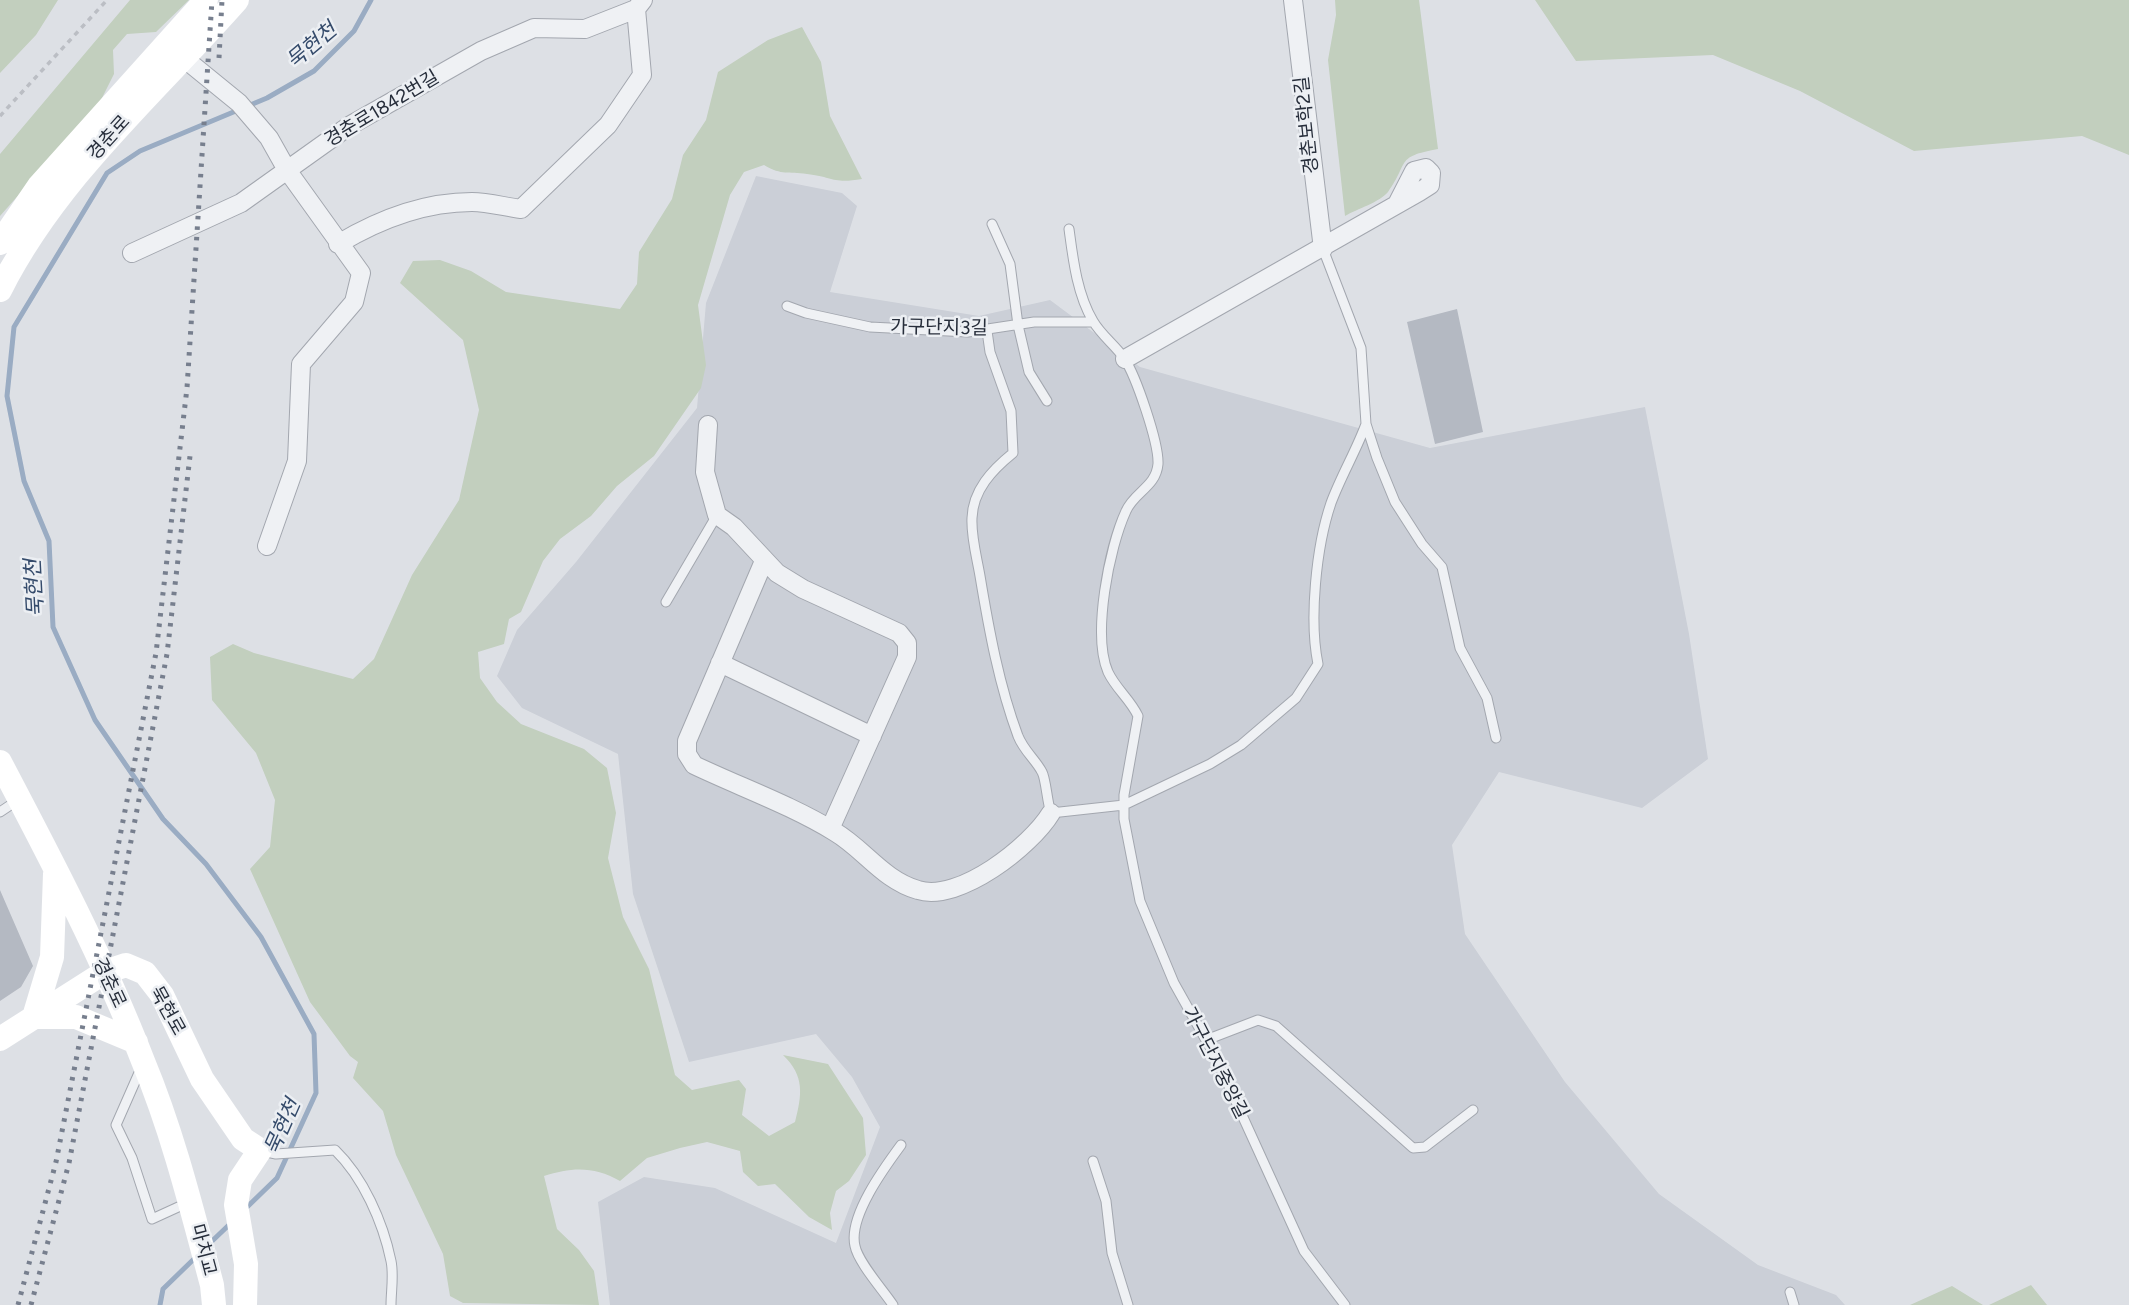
<!DOCTYPE html>
<html>
<head>
<meta charset="utf-8">
<style>
  body { margin:0 }
  canvas { display:block; background:#dde0e5 }
</style>
</head>
<body>
<canvas width="2129" height="1305"></canvas>
<script>
const c = document.querySelector('canvas').getContext('2d');
c.lineJoin = 'round';
function fill(path, color) {
  c.fillStyle = color;
  c.fill(path, 'evenodd');
}
function stroke(path, color, width, dash) {
  c.strokeStyle = color;
  c.lineWidth = width;
  c.lineCap = dash ? 'butt' : 'round';
  c.setLineDash(dash || []);
  c.stroke(path);
}
function drawText(font, color, halo, rows, align = 'center') {
  c.font = font + ' Figtree,"Noto Sans KR",sans-serif';
  c.lineWidth = 5;
  c.setLineDash([]);
  c.textBaseline = 'middle';
  c.strokeStyle = halo;
  c.fillStyle = color;
  for (const [text, x, y, turn = 0] of rows) {
    c.save();
    c.translate(x, y);
    c.rotate((+turn || 0) * Math.PI / 180);
    c.textAlign = isNaN(turn) ? turn : align;
    if (halo) c.strokeText(text, 0, 0);
    c.fillText(text, 0, 0);
    c.restore();
  }
}
const built = new Path2D(`
  M756 176 842 193 857 206 830 292 979 316 1050 300 1140 367 1430 448 1645 407 1689 634 1708 759 1642 808 1499 772 1452 845 1465 934 1565 1082 1659 1194 1758 1265 1836 1295 1845 1305H610L598 1202 644 1177 715 1188 836 1243 880 1127 852 1077 816 1034 689 1062 633 894 618 754 522 708 497 676 517 630 576 562 697 408 706 303Z`);
const green = new Path2D(`
  M0 0H58L36 35 0 73Z
  M130 0H189L156 32 127 34 113 50 114 74 99 104 0 216V154Z
  M1335 0H1419L1438 149C1394 157 1410 162 1388 192 1380 202 1357 209 1345 216L1328 60 1336 15Z
  M1535 0H2129V155L2082 136 1914 151 1800 91 1713 55 1576 61Z
  M802 27 821 62 830 116 862 179C833 184 833 177 807 174 787 171 783 176 764 165L744 172 730 195 698 305 706 365 701 388 654 456 617 486 591 516 560 539 543 561 521 612 509 619 504 644 478 652 480 678 497 702 521 724 584 749 607 768 616 813 608 858 623 917 649 969 675 1075 692 1090 739 1080 746 1089 742 1115 769 1136 795 1122C802 1095 805 1076 783 1055L828 1064 863 1118 866 1155 849 1181 836 1191 830 1213 832 1230 809 1217 775 1184 758 1186 743 1172 740 1151 707 1142 680 1148 647 1158 620 1181C594 1166 572 1167 544 1176L557 1229 579 1250 594 1271 599 1305 463 1303 450 1296 443 1254 396 1155 383 1111 353 1078 358 1062 350 1056 310 1002 250 869 270 847 275 800 256 753 212 700 210 657 233 644 254 653 353 679 374 659 412 575 459 500 479 410 463 340 400 283 413 261 440 260 471 271 506 292 620 309 637 284 639 252 672 199 683 155 706 120 718 72 768 40Z
  M2031 1285 2047 1305H1989Z
  M1952 1286 1983 1305H1910Z`);
const stream = new Path2D(`
  M244 1210 277 1178 316 1093 314 1034 261 937 206 864 163 819 95 720 53 627 49 541 24 481 7 396 14 327 107 173 140 151 267 98 314 71 354 31 371 0
  M209 1244 232 1222
  M160 1305 163 1289 197 1256`);
const building = new Path2D(`
  M1457 309 1483 432 1435 444 1407 322Z
  M0 890 33 966 21 987 0 1001Z`);
const path = new Path2D(`
  M0 116 107 0`);
const lane = new Path2D(`
  M992 224 1010 264 1018 325 1029 372 1047 401
  M1069 229C1073 259 1077 294 1093 321 1101 335 1115 345 1124 358 1136 376 1159 443 1158 464 1156 487 1134 492 1126 511 1109 548 1092 635 1108 672 1116 689 1130 699 1138 716L1124 795V819L1140 901 1174 983 1216 1058 1304 1251 1345 1305
  M1323 249 1361 348 1366 424 1377 458 1395 502 1422 544 1442 567 1460 648 1487 698 1496 738
  M787 306 806 313 870 327 968 332 1034 322H1093
  M987 331 990 352 1011 411 1013 453C992 470 973 490 972 518 971 537 977 558 980 576 989 630 999 685 1018 736 1024 751 1035 759 1042 772 1046 779 1047 802 1051 813L1124 805 1210 764 1241 745 1296 698 1318 664C1309 620 1316 547 1331 503 1341 476 1356 451 1366 424
  M666 602 717 515
  M0 812 18 800
  M1206 1040 1258 1020 1276 1026 1413 1148 1425 1147 1473 1110
  M142 1066 116 1125 132 1158 152 1219 187 1203
  M262 1151 276 1154 335 1150C363 1177 383 1222 391 1261 394 1275 391 1291 391 1305
  M1093 1161 1106 1201 1112 1253 1128 1305
  M1790 1292 1794 1305
  M893 1305C883 1290 858 1262 855 1246 848 1217 884 1168 901 1145`);
const street = new Path2D(`
  M1293 0 1323 249
  M185 59 239 103 269 138 287 170 361 273 354 302 301 364 297 461 267 546
  M338 244C378 220 424 202 472 202 488 202 505 207 521 209L608 125 642 75 636 9
  M132 253 241 203 349 126 481 51 534 28 585 29 636 9 643 0
  M1125 359 1419 192 1430 185 1431 173 1426 168 1414 171 1397 204
  M708 425 705 472 717 515 734 527 777 573 803 589 899 633 907 643V657L830 829
  M764 561 687 741V754L694 765C740 787 791 805 835 832 864 849 883 880 918 890 959 903 1031 846 1051 813
  M720 663 872 736`);
const secondary = new Path2D(`
  M0 243 39 186 206 0
  M0 290C57 177 154 94 237 0
  M0 762C51 859 103 958 143 1061 173 1133 192 1210 212 1285L214 1305
  M34 1017 52 957 55 874
  M34 1017H76L136 1042
  M0 1039 105 972 126 965 145 973 162 995 202 1079 243 1139 260 1150 240 1180 236 1205 246 1264 245 1305`);
const rail = new Path2D(`
  M219 58 222 0
  M18 1305 56 1162 156 653 187 388 212 0
  M31 1305 69 1163 167 654 190 456`);
const streetNames = [
  ["경춘로1842번길",382,109,-31],
  ["경춘보학2길",1307,125,-96],
  ["경춘로",109,138,-48],
  ["가구단지3길",939,328,1],
  ["경춘로",109,983,65],
  ["묵현로",167,1011,61],
  ["가구단지중앙길",1215,1063,63],
  ["마치교",203,1250,75]
];
const waterNames = [
  ["묵현천",312,46,-40],
  ["묵현천",35,588,-93],
  ["묵현천",283,1127,-66]
];
fill(built, '#cbcfd7');
fill(green, '#c2cfbe');
stroke(stream, '#9aacc3', 5);
fill(building, '#b4b9c2');
stroke(lane, '#a3a7af', 11);
stroke(street, '#a3a7af', 20);
stroke(path, '#bbbec4', 3.5, [5, 5]);
stroke(lane, '#eff1f4', 9);
stroke(street, '#eff1f4', 18);
stroke(secondary, '#fff', 24);
stroke(rail, '#777f8e', 5, [3.5, 7]);
drawText('19px', '#272e3b', '#eceff3', streetNames);
drawText('italic 21px', '#354b6b', '#eceff3', waterNames);
</script>
</body>
</html>
